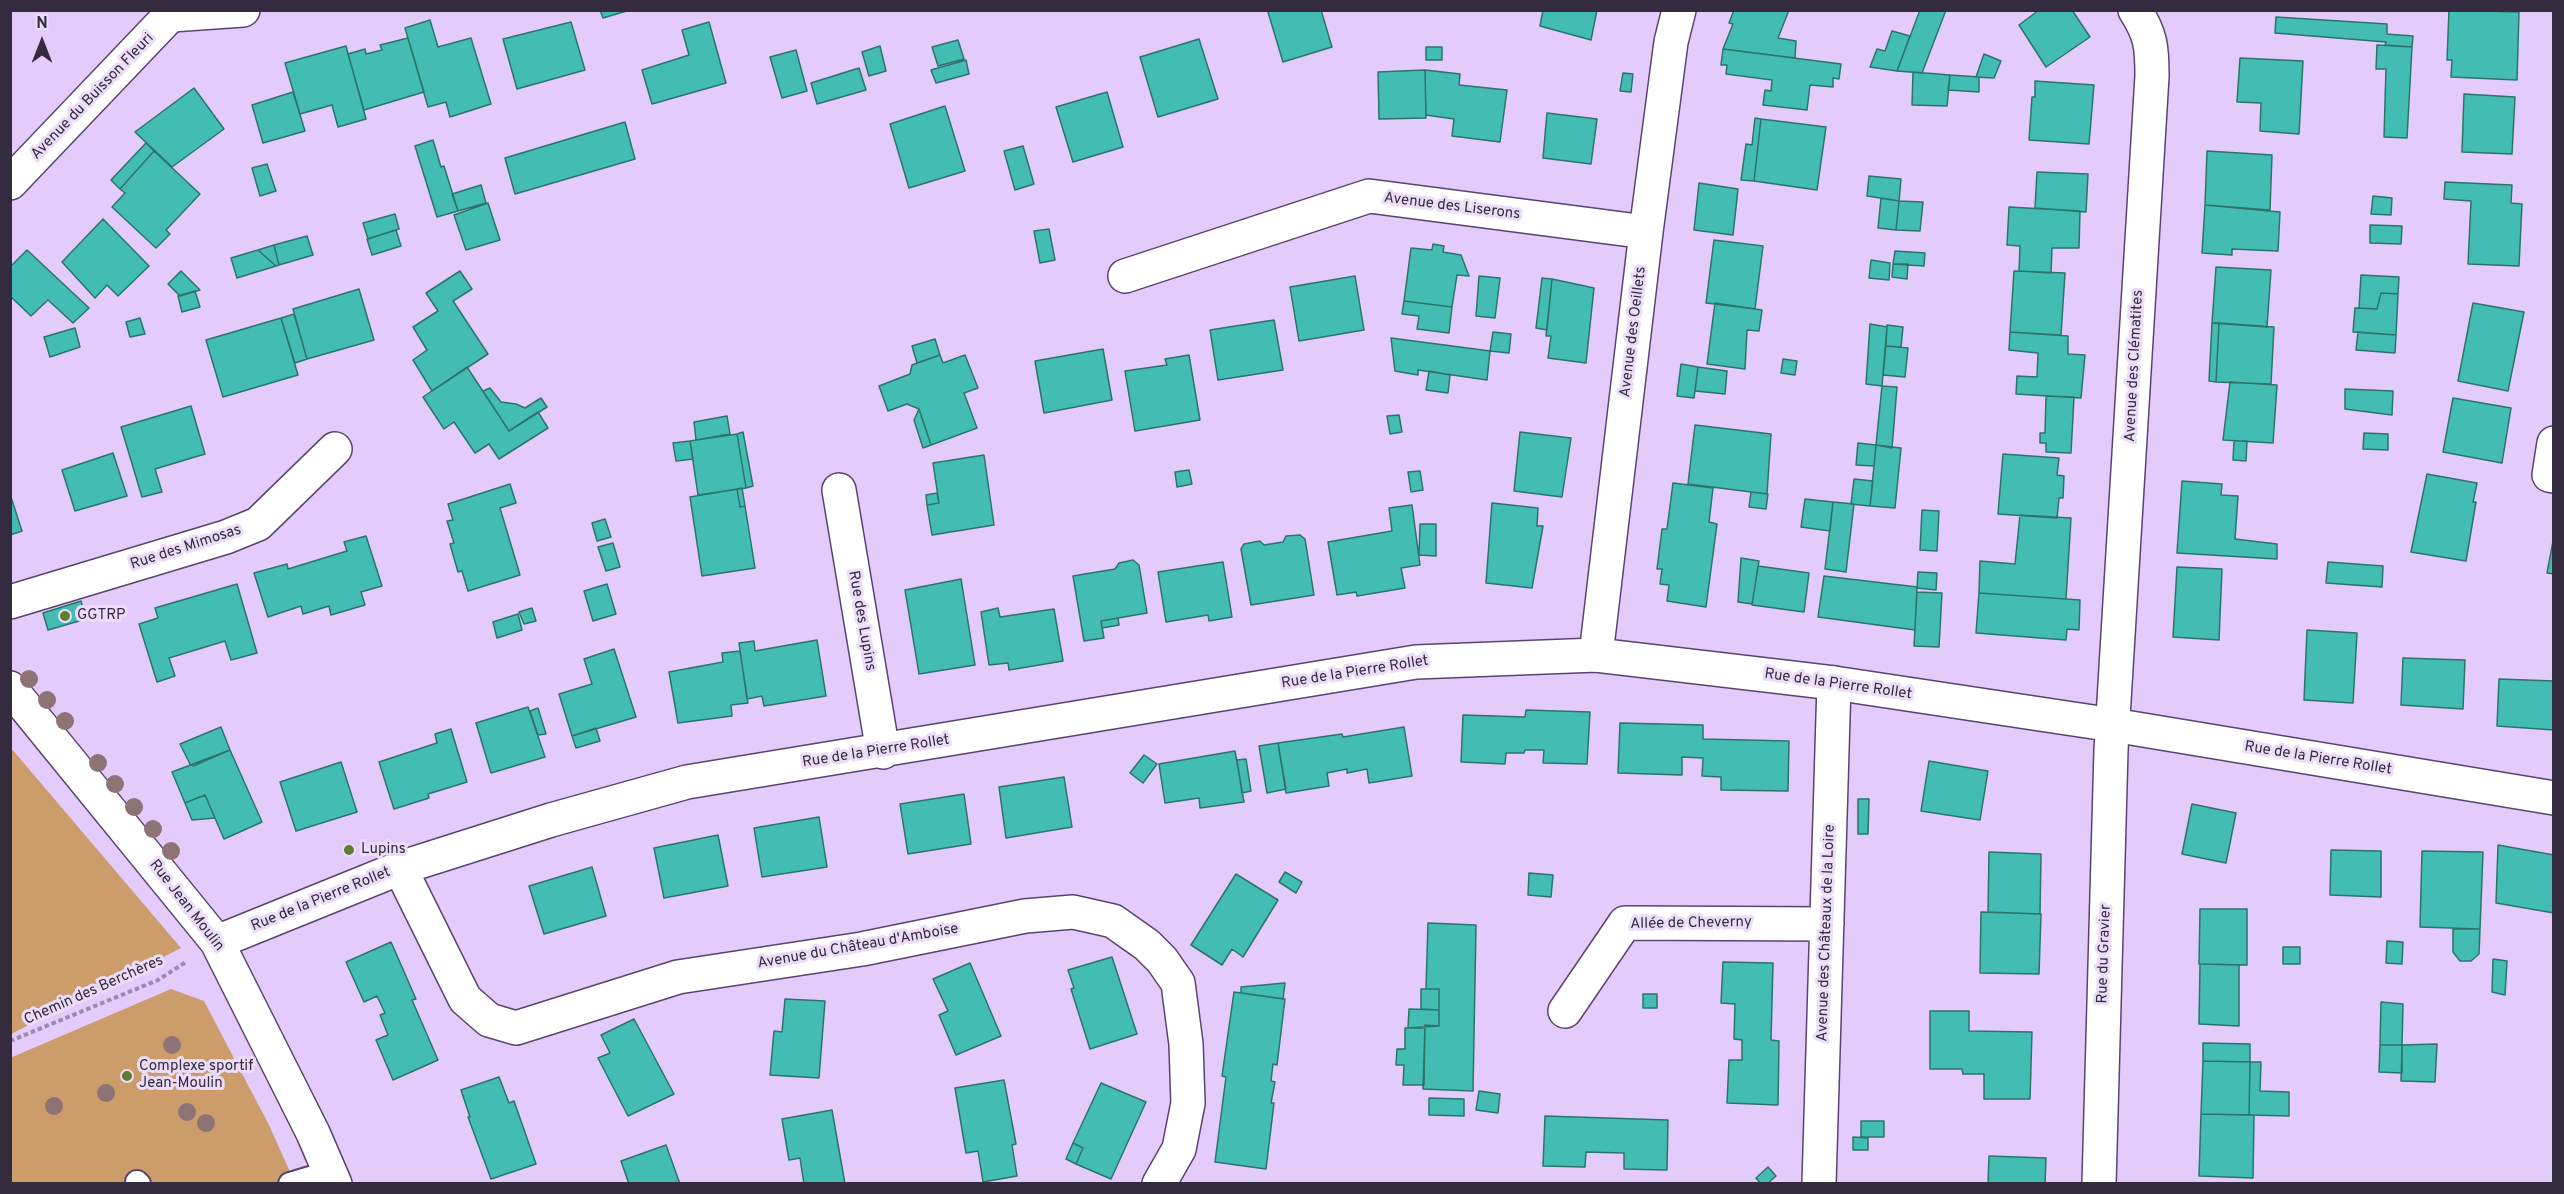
<!DOCTYPE html>
<html>
<head>
<meta charset="utf-8">
<style>
  body { margin:0 }
  #map { position:relative; width:2564px; height:1194px; overflow:hidden; background:#e3cbfc; font-family:Overpass,sans-serif }
  canvas { display:block }
  .frame { position:absolute; inset:0; border:12px solid #352b3e; pointer-events:none }
  .north { position:absolute; left:12px; top:12px; width:60px; height:60px; -webkit-text-stroke:4px #ebddfa; paint-order:stroke; rotate:0deg; font-size:16px; font-weight:700; line-height:24px; text-align:center; color:#352b3e }
  .north::after { content:''; display:block; margin:auto; width:21px; height:27px; background:#352b3e; clip-path:polygon(50% 0,100% 100%,50% 72%,0 100%) }
</style>
</head>
<body>
<div id="map">
<canvas width="2564" height="1194"></canvas>
<div class="frame"></div>
<div class="north">N</div>
</div>
<script>
const c = document.querySelector('canvas').getContext('2d');
c.lineJoin = 'round';
function fill(path, color) {
  c.fillStyle = color;
  c.fill(path, 'evenodd');
}
function stroke(path, color, width, dash) {
  c.strokeStyle = color;
  c.lineWidth = width;
  c.lineCap = dash ? 'butt' : 'round';
  c.setLineDash(dash || []);
  c.stroke(path);
}
function drawText(font, color, halo, rows, align = 'center') {
  c.font = font + ' Overpass,sans-serif';
  c.lineWidth = 6;
  c.setLineDash([]);
  c.textBaseline = 'middle';
  c.strokeStyle = halo;
  c.fillStyle = color;
  for (const [text, x, y, turn = 0] of rows) {
    c.save();
    c.translate(x, y);
    c.rotate((+turn || 0) * Math.PI / 180);
    c.textAlign = isNaN(turn) ? turn : align;
    if (halo) c.strokeText(text, 0, 0);
    c.fillText(text, 0, 0);
    c.restore();
  }
}
const green = new Path2D(`
  M11 748 181 948 11 1034H10Z
  M171 989 204 1001 269 1125 295 1183H11L10 1058Z`);
const building = new Path2D(`
  M600 10H630L603 18Z
  M1273 10H1321L1332 47 1283 62 1268 12Z
  M1543 10H1597L1591 40 1540 26Z
  M1734 10H1789L1778 38 1796 41 1795 58 1723 49 1733 24 1729 23Z
  M1920 10H1946L1922 73 1897 71Z
  M2039 10H2072L2090 37 2046 67 2019 25Z
  M2449 10 2519 12 2517 80 2451 77 2452 60H2447Z
  M2276 17 2387 24V34L2413 36 2412 47 2385 45 2386 42 2275 33Z
  M430 20 438 47 471 38 491 104 450 117 446 102 428 107 405 28Z
  M571 22 585 70 517 89 503 39Z
  M709 22 726 83 652 104 642 70 689 55 682 30Z
  M1892 31 1910 36 1897 71 1870 67 1877 49 1885 51Z
  M408 38 424 92 364 110 348 54 365 49 366 54 382 50 380 45Z
  M1199 39 1218 99 1158 117 1140 57Z
  M958 40 964 59 938 66 932 47Z
  M2377 45 2412 47 2407 138 2384 137 2386 69H2376Z
  M346 46 366 119 338 127 332 105 300 114 285 63Z
  M880 46 886 71 869 76 862 52Z
  M1426 47H1442V60H1426Z
  M1723 49 1841 64 1839 79 1833 78V87L1810 85 1807 110 1763 105 1765 90 1771 91 1772 80 1726 74 1727 65H1721Z
  M796 50 807 91 782 98 770 57Z
  M1984 54 2001 61 1994 78 1976 77Z
  M2240 58 2303 61 2299 134 2260 131 2261 103 2237 102Z
  M966 60 969 74 936 83 931 70Z
  M859 68 866 90 817 104 811 83Z
  M1425 70 1426 118 1379 119 1378 72Z
  M1425 70 1460 74 1459 85 1507 90 1500 142 1452 136 1454 119 1426 115Z
  M1913 72 1950 75 1947 106 1912 105Z
  M1623 73 1633 74 1631 92 1620 91Z
  M1950 75 1979 77V92L1948 90Z
  M2035 81 2094 85 2089 144 2029 140 2032 97H2035Z
  M194 88 224 129 172 167 135 132Z
  M293 92 305 131 263 143 252 105Z
  M1107 92 1123 147 1073 162 1056 107Z
  M2464 94 2515 97 2512 154 2462 152Z
  M945 106 965 171 909 188 890 124Z
  M1547 113 1597 119 1591 164 1543 158Z
  M1755 118 1761 119 1754 181 1741 180 1746 144 1752 145Z
  M1761 119 1826 127 1817 190 1754 181Z
  M625 122 635 159 515 194 505 158Z
  M433 140 441 167 444 166 458 211 437 217 415 146Z
  M146 143 154 151 120 189 111 180Z
  M1023 146 1034 184 1015 190 1004 151Z
  M154 151 200 194 166 230 170 234 156 248 112 207 125 193 120 189Z
  M2207 151 2272 155 2270 210 2205 205Z
  M267 164 276 191 260 196 252 168Z
  M2037 172 2088 174 2086 212 2035 208Z
  M1869 176 1901 179 1899 201 1867 196Z
  M2445 182 2512 185 2511 203 2522 204 2519 266 2468 264 2471 201 2444 199Z
  M1699 183 1738 189 1733 235 1694 230Z
  M481 185 486 203 458 211 452 194Z
  M2373 196 2392 198 2391 215 2371 214Z
  M1881 198 1899 201 1896 230 1878 228Z
  M1899 201 1923 202 1920 231 1896 230Z
  M488 203 500 240 466 250 454 215Z
  M2205 205 2280 212 2278 251 2232 249V255L2202 253Z
  M2009 207 2080 211 2079 248H2052L2051 273 2019 271 2020 246 2007 245Z
  M395 214 399 229 368 239 363 223Z
  M103 219 149 266 118 296 107 285 95 298 62 262Z
  M2370 225 2402 226 2401 244 2370 243Z
  M1049 229 1055 260 1040 263 1034 231Z
  M396 230 401 246 372 255 367 239Z
  M307 236 313 255 279 265 274 245Z
  M1714 240 1763 246 1755 309 1706 303Z
  M1433 244 1444 246 1443 252 1461 255 1469 276 1457 275 1452 307 1404 301 1411 248 1432 250Z
  M274 245 279 265 276 266 258 250Z
  M27 250 89 308 73 323 48 300 31 316 10 296V267Z
  M258 250 276 266 237 278 231 258Z
  M1895 251 1925 253 1924 266 1893 264Z
  M1871 260 1890 263 1889 280 1869 278Z
  M1893 264H1908L1907 279 1892 277Z
  M2216 267 2271 270 2267 327 2212 323Z
  M181 271 200 290 180 296 168 284Z
  M460 271 472 289 453 301 488 354 432 391 413 360 427 350 413 327 438 311 426 293Z
  M2014 271 2065 273 2061 335 2010 332Z
  M2361 275 2399 277 2398 294 2381 293 2377 309 2359 308Z
  M1355 276 1364 330 1299 341 1290 287Z
  M1479 276 1500 278 1495 318 1476 316Z
  M1542 278 1552 279 1547 330 1536 328Z
  M1552 279 1594 288 1586 363 1548 358 1551 336H1546Z
  M359 289 374 340 307 359 293 309Z
  M195 291 200 307 182 312 178 296Z
  M2381 293 2398 294 2396 335 2353 332 2355 308 2377 309Z
  M1404 301 1452 307 1449 333 1417 329 1419 316 1402 314Z
  M1715 303 1762 310 1759 331 1747 330 1745 369 1707 364Z
  M2473 303 2524 312 2508 391 2458 381Z
  M294 314 307 359 295 363 281 318Z
  M140 318 145 334 130 337 126 322Z
  M281 318 298 375 223 397 206 340Z
  M1274 320 1283 370 1218 380 1210 330Z
  M2212 323H2219L2216 382 2209 381Z
  M2219 323 2274 327 2271 384 2216 382Z
  M1870 324 1887 327 1882 386 1866 384Z
  M1887 325 1903 327 1901 347 1886 346Z
  M75 328 80 347 50 357 44 337Z
  M1493 332 1511 334 1509 353 1490 351Z
  M2010 332 2068 336V354L2085 355 2081 398 2016 394 2017 376 2037 377 2038 353 2009 350Z
  M2358 332 2396 335 2395 353 2356 350Z
  M1391 338 1490 351 1487 380 1418 370V375L1395 371Z
  M935 339 940 355 917 363 912 346Z
  M1886 346 1908 348 1905 377 1883 375Z
  M1103 349 1112 400 1044 413 1035 361Z
  M940 355 943 363 965 355 978 388 964 393 977 428 931 445 919 409 907 404 888 411 879 386 910 374 912 365Z
  M1189 355 1200 420 1135 431 1125 371 1167 365 1165 359Z
  M1783 359 1797 361 1795 375 1781 373Z
  M1681 364 1698 367 1694 398 1677 396Z
  M467 367 509 431 538 412 548 428 499 459 489 444 475 453 454 422 444 429 423 397Z
  M1698 367 1727 371 1725 394 1695 391Z
  M1429 371 1450 375 1448 393 1426 390Z
  M2230 382 2277 385 2273 443 2223 440Z
  M1882 386 1897 387 1892 448 1876 445Z
  M490 388 501 402 516 404 525 408 541 398 547 407 509 431 483 391Z
  M2345 389 2393 391 2392 415 2345 409Z
  M2046 396 2074 397 2071 453 2046 452V443H2040V433H2045Z
  M2453 398 2511 408 2502 463 2443 452Z
  M191 406 205 454 155 469 162 492 142 497 121 427Z
  M919 409 931 445 923 448 914 420Z
  M1399 415 1402 432 1390 434 1387 416Z
  M727 416 730 434 696 440 694 422Z
  M1695 425 1771 434 1767 494 1688 484Z
  M743 432 753 486 746 488 737 434Z
  M1520 432 1571 438 1562 497 1514 491Z
  M2364 433 2388 434V450L2363 449Z
  M737 434 746 488 698 495 690 441Z
  M690 441 693 459 676 461 673 443Z
  M2234 441H2247L2246 461 2233 460Z
  M1858 443 1876 445 1874 466 1856 465Z
  M1876 445 1901 448 1895 508 1870 506Z
  M113 453 127 496 75 511 62 470Z
  M2003 454 2059 458 2057 475 2064 476 2063 498H2059L2057 518 1998 514Z
  M984 455 994 525 932 535 927 505 939 503 933 463Z
  M1189 470 1192 484 1177 487 1175 472Z
  M1420 471 1423 490 1411 492 1408 472Z
  M2427 474 2477 483 2473 502H2476L2466 561 2411 552Z
  M1854 479 1873 481 1870 506 1851 504Z
  M2182 481 2222 484 2221 495 2238 496 2235 539 2277 544V559L2177 553Z
  M1673 483 1713 488 1709 522 1717 524 1706 607 1667 601 1669 585 1660 584 1662 569H1657L1662 529H1667Z
  M510 484 516 503 500 508 520 575 468 591 462 571 458 572 450 544 454 543 447 521 453 520 448 504Z
  M742 488 745 506 740 507 737 489Z
  M737 489 740 507 745 506 755 568 702 576 690 497Z
  M1751 492 1768 494 1766 509 1749 507Z
  M937 493 939 503 927 505 926 495Z
  M10 494 22 531 10 535Z
  M1805 499 1833 502 1830 531 1801 527Z
  M1833 502 1854 504 1846 572 1825 569Z
  M1492 503 1538 508 1537 526H1543L1532 588 1486 583Z
  M1412 505 1420 565 1401 568 1405 588 1357 596 1356 592 1337 595 1328 542 1392 531 1389 508Z
  M1922 510 1939 511 1937 551 1920 550Z
  M2020 515 2071 518 2066 599 1979 593 1980 561 2015 564Z
  M605 519 611 537 597 541 592 523Z
  M1420 524H1436V556L1419 555Z
  M1300 535 1305 539 1314 595 1251 605 1241 549 1244 544 1260 541 1264 545 1283 542 1286 536Z
  M366 536 382 586 361 592 365 605 331 615 329 606 303 614 301 606 268 617 254 573 287 564 288 569 347 551 344 542Z
  M2554 536V574L2547 573Z
  M613 543 620 567 606 571 598 547Z
  M1741 558 1759 561 1752 604 1738 602Z
  M1133 560 1139 565 1147 613 1101 621 1104 638 1084 641 1073 576 1115 569 1119 563Z
  M1223 562 1232 617 1209 621 1208 615 1166 622 1158 572Z
  M2328 562 2383 566 2382 587 2326 583Z
  M1758 566 1809 573 1804 612 1752 605Z
  M2177 567 2222 569 2219 640 2173 637Z
  M1918 572 1937 573 1936 590 1917 588Z
  M1824 576 1917 587 1915 630 1818 617Z
  M961 579 975 665 919 674 905 590Z
  M237 584 257 653 231 660 225 641 169 658 175 676 157 682 139 624 158 618 155 608Z
  M607 584 616 614 593 621 584 591Z
  M1917 592 1942 593 1939 647 1914 646Z
  M1979 593 2080 600 2079 630 2067 629 2066 640 1976 633Z
  M81 601 86 619 48 630 43 613Z
  M532 608 536 621 524 624 519 612Z
  M998 608 1000 617 1054 609 1063 661 1009 670 1008 663 989 665 981 612Z
  M518 614 522 630 497 638 493 622Z
  M1118 618 1119 625 1102 628 1101 621Z
  M2307 630 2357 633 2353 703 2304 700Z
  M817 640 826 696 764 706 762 696 747 699 739 643 754 641 755 651Z
  M614 649 636 717 572 736 559 694 592 684 584 659Z
  M740 651 748 703 731 705 732 716 678 723 669 672 723 662 722 653Z
  M2403 658 2465 660 2463 709 2401 705Z
  M2499 679 2554 681V730L2497 726Z
  M528 707 545 757 491 773 476 723Z
  M538 708 546 734 538 735 530 711Z
  M1526 710 1590 712 1587 764 1543 763 1544 750H1525L1524 753H1506L1505 764 1461 762 1463 715 1525 717Z
  M1620 723 1703 725V739L1789 741 1788 791 1721 790V777L1702 776 1703 758 1682 757V775L1618 773Z
  M221 727 230 750 193 766 190 764 180 744Z
  M1404 727 1412 776 1369 783 1367 769 1347 773V769L1327 773 1329 786 1286 793 1278 743 1342 734 1343 737Z
  M596 728 600 741 576 748 572 736Z
  M451 729 467 782 428 794 429 798 394 809 379 762 437 743 435 734Z
  M1278 743 1286 789 1267 793 1259 746Z
  M230 750 262 822 224 839 205 795 185 803 172 772Z
  M1235 751 1244 802 1200 808 1199 798 1165 803 1159 764Z
  M1144 755 1157 764 1143 783 1130 773Z
  M1246 759 1251 791 1242 793 1237 760Z
  M1929 761 1988 771 1980 820 1921 811Z
  M341 762 357 812 296 831 280 782Z
  M1064 777 1072 827 1006 838 999 787Z
  M964 794 971 844 908 854 900 804Z
  M205 795 215 818 192 820 185 803Z
  M1858 799H1869L1868 834H1858Z
  M2192 804 2236 813 2226 863 2182 854Z
  M819 817 827 867 762 877 754 828Z
  M718 835 728 886 664 898 654 848Z
  M2498 845 2554 855V913L2496 903Z
  M2331 850 2381 851V897L2330 895Z
  M2422 851 2483 852 2480 929 2420 927Z
  M1989 852 2041 854 2040 914 1988 912Z
  M592 867 606 916 544 934 529 886Z
  M1285 872 1302 882 1296 893 1279 882Z
  M1529 873 1553 875 1551 897 1528 895Z
  M1236 874 1278 900 1243 957 1232 949 1222 965 1191 945Z
  M2200 909H2247V965L2199 964Z
  M1981 912 2041 914 2039 974 1980 973Z
  M1428 923 1476 925 1473 1091 1423 1089 1425 1025 1439 1026V989H1426Z
  M2453 929H2480L2479 954 2471 961H2460L2453 952Z
  M2387 941 2403 942 2402 964 2386 963Z
  M391 942 416 999 412 1000 438 1060 393 1080 376 1040 388 1035 380 1015 385 1013 377 996 364 1002 346 962Z
  M2283 947H2300V964H2283Z
  M1112 957 1137 1034 1090 1049 1071 989 1074 988 1068 970Z
  M2493 959 2507 961 2505 995 2492 992Z
  M1723 962 1773 963 1771 1040 1779 1041 1778 1105 1727 1103 1729 1060H1742V1040L1734 1039 1735 1004 1721 1003Z
  M970 963 1001 1036 956 1055 939 1015 948 1011 933 979Z
  M2200 964 2239 965V1026L2199 1024Z
  M1285 983 1283 999 1241 993V987Z
  M1421 989H1439V1010L1421 1009Z
  M1234 992 1285 999 1277 1065 1273 1064 1271 1081 1275 1082 1271 1103H1274L1266 1169 1215 1162 1226 1077 1222 1076Z
  M1643 994H1657V1008H1643Z
  M785 999 825 1001 819 1078 770 1075 774 1031 782 1032Z
  M2381 1002 2403 1004 2402 1045H2380Z
  M1409 1009 1439 1010V1026L1408 1028Z
  M1930 1011H1969V1031L2032 1032 2030 1099H1984V1074H1963L1962 1069H1930Z
  M634 1019 674 1094 628 1116 598 1058 610 1053 601 1035Z
  M1405 1028H1425L1424 1085H1403L1404 1065H1396L1397 1049H1405Z
  M2203 1043 2250 1044V1062L2203 1061Z
  M2437 1044 2435 1082 2401 1081 2402 1045Z
  M2380 1045H2402V1073L2379 1072Z
  M2203 1061 2250 1062 2249 1115 2201 1114Z
  M2250 1062H2261L2260 1091 2289 1092V1116L2249 1115Z
  M499 1077 509 1103 514 1101 536 1164 491 1179 468 1117H470L461 1090Z
  M1004 1080 1016 1144 1012 1145 1017 1176 983 1182 978 1151 966 1153 955 1088Z
  M1101 1083 1146 1102 1111 1179 1076 1164 1083 1148 1073 1143Z
  M1479 1091 1500 1094 1498 1113 1476 1110Z
  M1429 1098 1464 1099V1116L1429 1115Z
  M832 1110 845 1184H804L800 1158 789 1160 782 1119Z
  M2201 1114 2254 1115 2253 1178 2199 1176Z
  M1545 1116 1668 1120 1667 1170 1624 1169V1153L1586 1152 1585 1167 1543 1166Z
  M1861 1121H1884V1137H1861Z
  M1853 1137 1868 1138V1150H1853Z
  M1073 1143 1083 1148 1076 1164 1066 1159Z
  M666 1145 680 1184H629L621 1161Z
  M1989 1156 2046 1158 2045 1184H1988Z
  M1768 1167 1776 1176 1767 1184H1761L1756 1178Z`);
const path = new Path2D(`
  M10 1041 158 980 186 962`);
const lane = new Path2D(`
  M137 1182 139 1184
  M290 1184 330 1172`);
const street = new Path2D(`
  M171 15 243 10
  M1125 276 1369 196 1646 232
  M2554 443 2549 475 2554 476
  M839 490 883 752
  M10 602 226 537 258 524 335 449
  M1596 655 1646 232 1671 42 1679 10
  M400 868 465 999 489 1020 516 1028 678 977 862 949 1025 916 1073 912 1113 921 1147 945 1162 960 1178 983 1186 1044 1188 1103 1179 1149 1159 1184
  M1565 1011 1625 923 1827 924
  M1819 1184 1834 683
  M2099 1184 2111 750 2152 76C2152 47 2151 35 2135 10`);
const secondary = new Path2D(`
  M10 183 175 10
  M10 688 217 942 313 1133 335 1184
  M217 942 400 868 551 820 687 782 1416 662 1596 655 1834 683 2113 725 2554 798`);
const trees = [
  [29,679],
  [47,700],
  [65,721],
  [98,763],
  [115,784],
  [134,807],
  [153,829],
  [171,851],
  [172,1045],
  [106,1093],
  [54,1106],
  [187,1112],
  [206,1123]
];
const markers = [
  [65,616,6,"#5f7c30"],
  [349,850,6,"#5f7c30"],
  [127,1076,6,"#5f7c30"]
];
const streetNames = [
  ["Avenue du Buisson Fleuri",93,97,-46],
  ["Avenue des Liserons",1452,207,7],
  ["Avenue des Oeillets",1634,332,-83],
  ["Avenue des Clématites",2135,366,-87],
  ["Rue des Mimosas",186,548,-18],
  ["Rue des Lupins",861,621,80],
  ["Rue de la Pierre Rollet",1355,673,-9],
  ["Rue de la Pierre Rollet",1838,685,8],
  ["Rue de la Pierre Rollet",876,752,-9],
  ["Rue de la Pierre Rollet",2318,759,9],
  ["Rue de la Pierre Rollet",321,900,-22],
  ["Rue Jean Moulin",186,906,52],
  ["Allée de Cheverny",1691,924,-1],
  ["Avenue des Châteaux de la Loire",1827,933,-88],
  ["Avenue du Château d'Amboise",858,947,-10],
  ["Rue du Gravier",2105,954,-88],
  ["Chemin des Berchères",94,991,-24]
];
const poiNames = [
  ["GGTRP",77,616],
  ["Lupins",361,850],
  ["Complexe sportif",139,1067],
  ["Jean-Moulin",139,1084]
];
fill(green, '#cc9d6b');
fill(building, '#43bdb3');
stroke(building, '#2c736d', 1.5);
stroke(lane, '#5a446e', 26);
stroke(street, '#5a446e', 36);
stroke(secondary, '#5a446e', 36);
stroke(path, '#9c8aaf', 4, [4.5, 3]);
stroke(lane, '#fff', 22);
stroke(street, '#fff', 33);
stroke(secondary, '#fff', 33);
c.fillStyle = '#8e7374';
for (const [x, y] of trees) {
  c.beginPath();
  c.arc(x, y, 9, 0, 2 * Math.PI);
  c.fill();
}
for (const [x, y, r, color] of markers) {
  const dot = new Path2D();
  dot.arc(x, y, r, 0, 2 * Math.PI);
  c.fillStyle = color;
  c.fill(dot);
  stroke(dot, '#ebddfa', 2);
}
drawText('15px', '#352b3e', '#ebddfa', streetNames);
drawText('15px', '#352b3e', '#ebddfa', poiNames, 'left');
</script>
</body>
</html>
